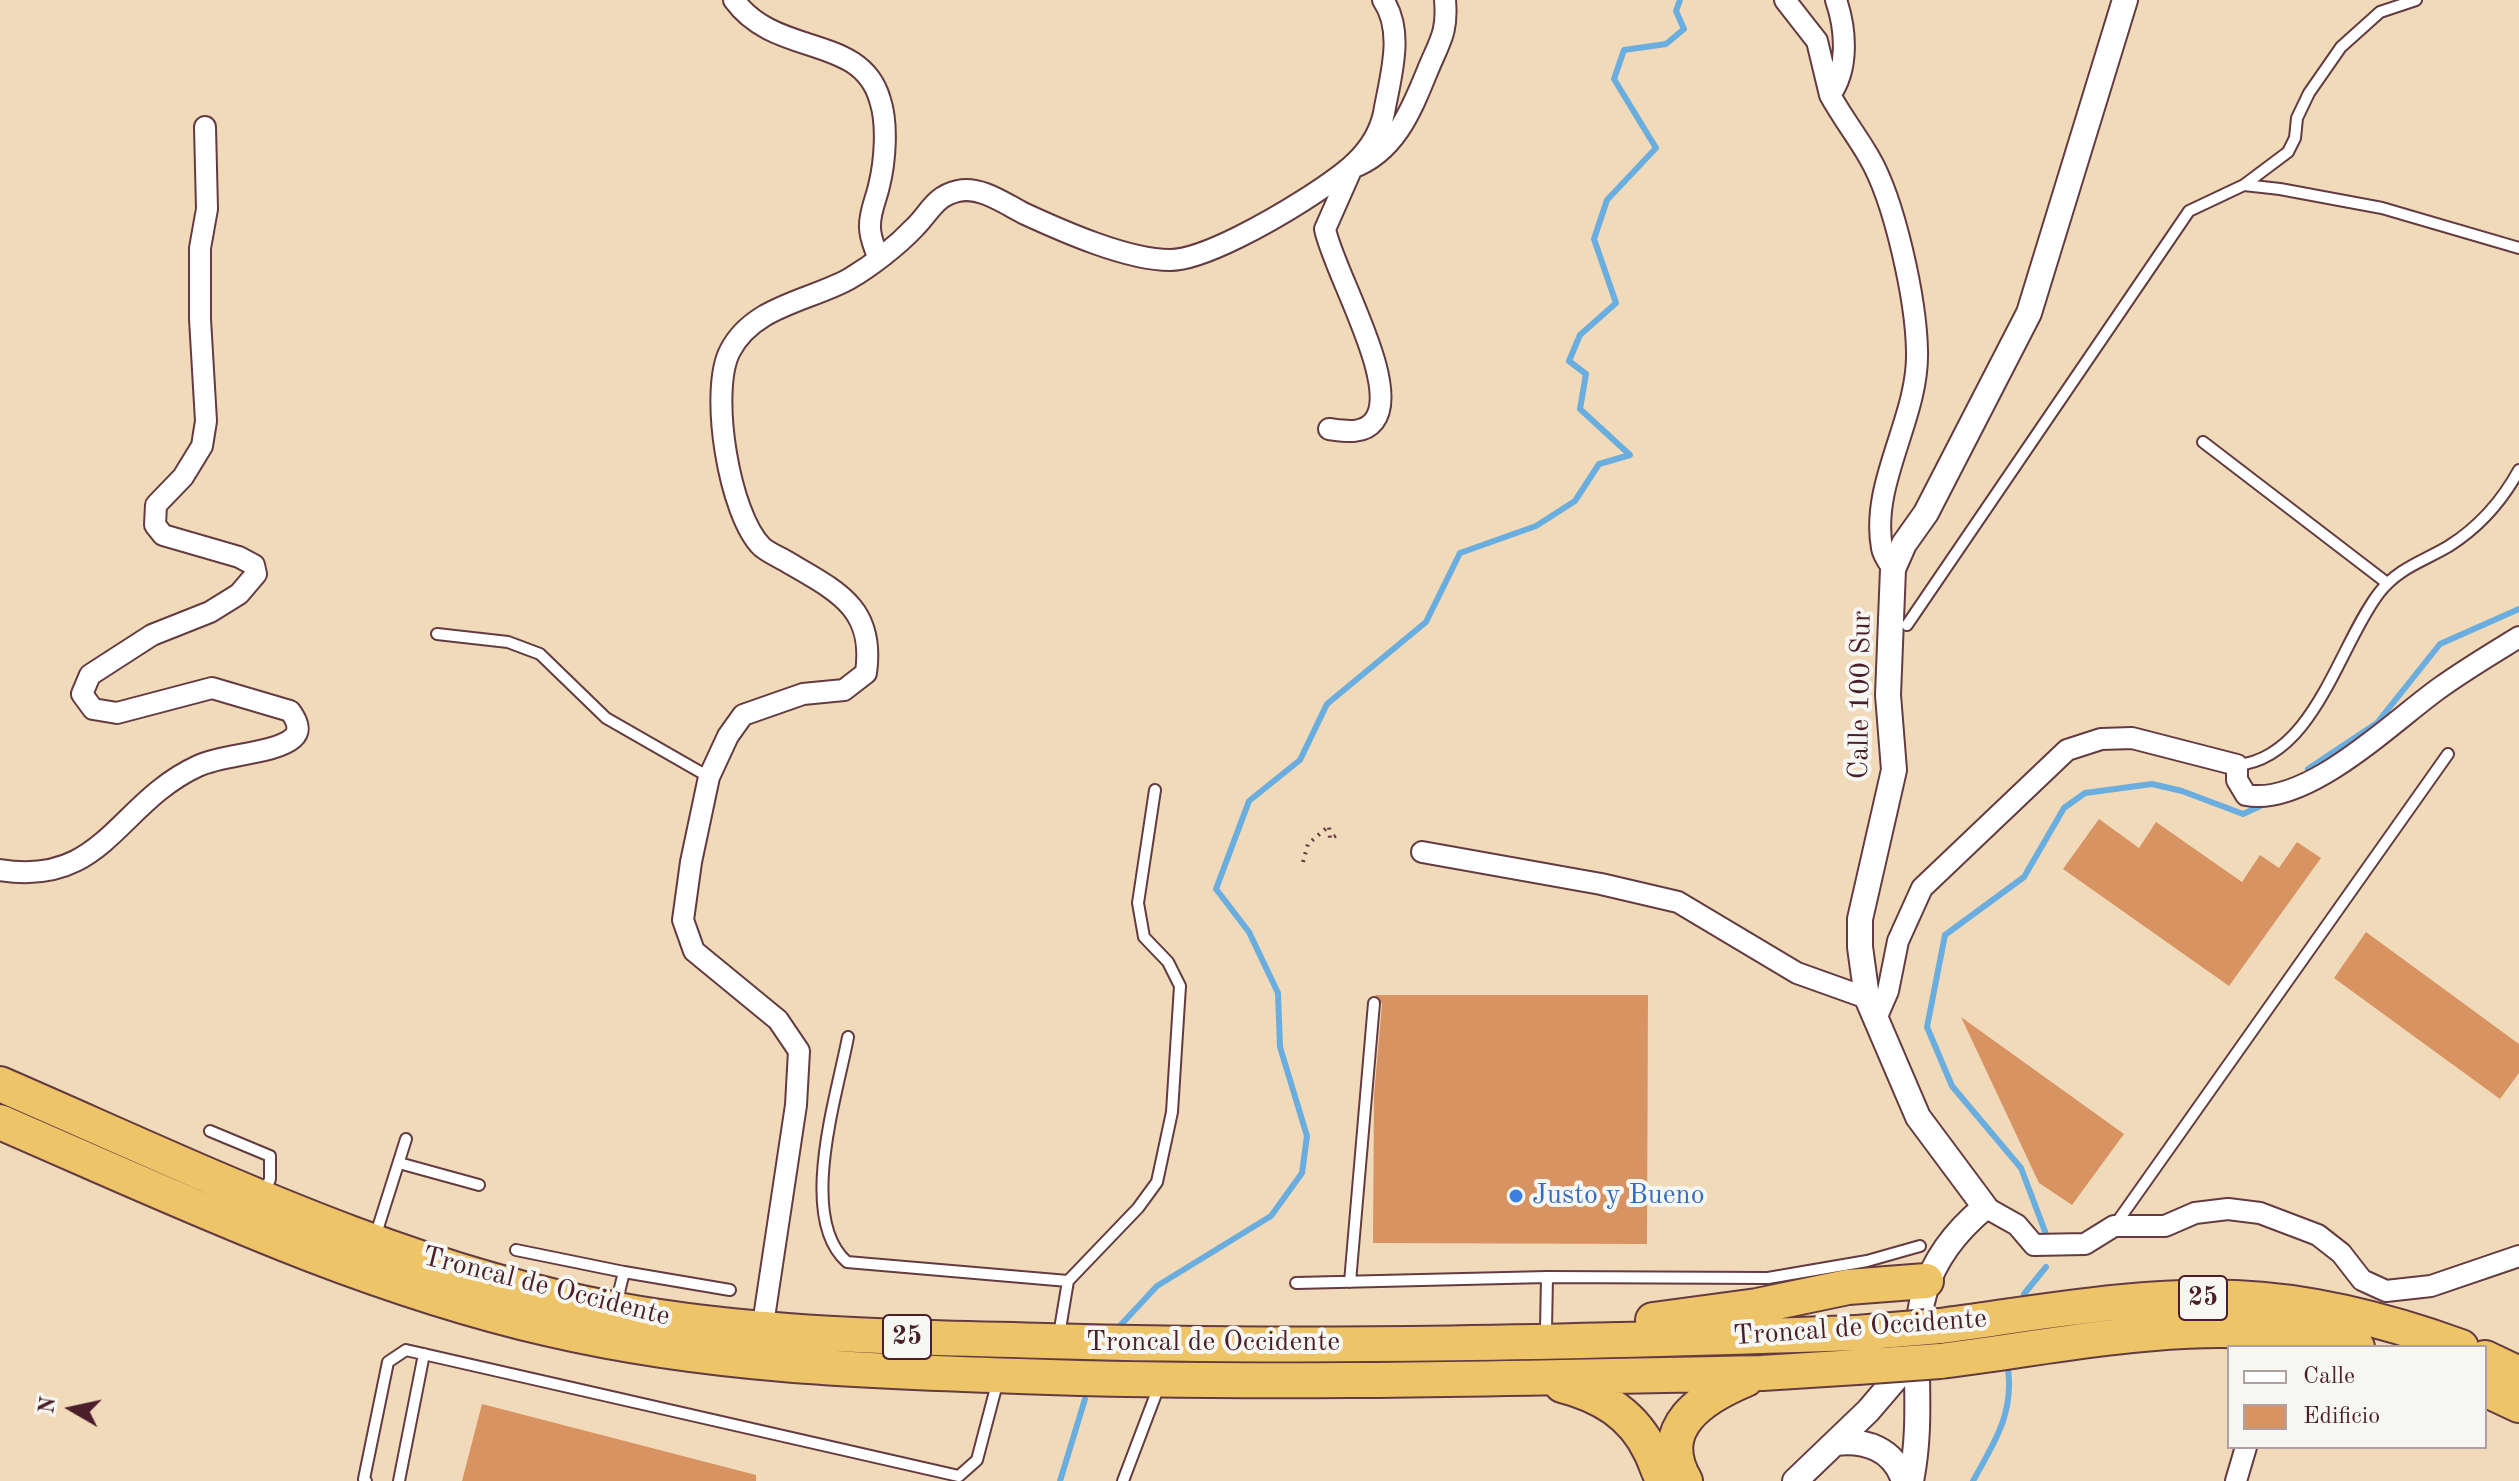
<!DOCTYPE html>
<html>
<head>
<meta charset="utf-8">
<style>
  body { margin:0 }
  #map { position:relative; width:2519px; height:1481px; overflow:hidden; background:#f1daba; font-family:"Old Standard TT",serif }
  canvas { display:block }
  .legend { position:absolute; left:2227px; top:1345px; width:260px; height:104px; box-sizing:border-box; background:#f6f6f2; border:2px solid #b1a0a2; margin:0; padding:10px 14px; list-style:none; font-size:24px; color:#4a1f2b }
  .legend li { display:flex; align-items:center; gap:16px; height:40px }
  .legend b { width:40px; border:2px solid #b1a0a2 }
  .north { position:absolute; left:32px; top:1369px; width:80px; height:80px; -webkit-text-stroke:6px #f6f6f2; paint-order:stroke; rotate:279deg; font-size:22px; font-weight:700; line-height:32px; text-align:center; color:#4a1f2b }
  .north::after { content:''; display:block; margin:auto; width:28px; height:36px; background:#4a1f2b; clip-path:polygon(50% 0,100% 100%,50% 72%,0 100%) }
</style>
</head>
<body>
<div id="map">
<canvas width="2519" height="1481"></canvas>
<ul class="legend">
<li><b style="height:10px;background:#fff"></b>Calle</li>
<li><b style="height:22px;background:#d89363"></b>Edificio</li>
</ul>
<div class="north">N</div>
</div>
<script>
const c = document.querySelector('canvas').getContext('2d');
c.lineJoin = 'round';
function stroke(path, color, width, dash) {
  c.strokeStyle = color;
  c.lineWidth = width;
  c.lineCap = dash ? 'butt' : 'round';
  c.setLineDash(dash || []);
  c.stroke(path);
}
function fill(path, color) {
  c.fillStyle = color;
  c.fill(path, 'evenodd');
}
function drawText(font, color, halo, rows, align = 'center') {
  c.font = font + ' "Old Standard TT",serif';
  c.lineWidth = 8;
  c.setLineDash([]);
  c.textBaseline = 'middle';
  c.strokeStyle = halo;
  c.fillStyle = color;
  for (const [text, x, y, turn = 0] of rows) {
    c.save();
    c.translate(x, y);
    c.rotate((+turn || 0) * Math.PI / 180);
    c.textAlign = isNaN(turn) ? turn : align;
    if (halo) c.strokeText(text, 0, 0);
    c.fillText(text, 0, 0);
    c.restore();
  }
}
const stream = new Path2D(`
  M2308 769 2377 723 2440 644 2519 609
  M2046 1234 2021 1168 1952 1086 1927 1027 1945 935 2024 877 2064 808 2085 793 2152 784 2182 791 2243 814 2269 802
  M2024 1294 2046 1267
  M1117 1329 1157 1286 1271 1216 1302 1173 1307 1136 1280 1047 1278 993 1249 932 1216 889 1249 801 1300 760 1327 704 1426 622 1460 553 1536 526 1575 501 1599 464 1630 455 1580 409 1586 374 1569 361 1580 335 1616 303 1594 239 1607 200 1656 148 1614 79 1624 50 1666 44 1684 29 1676 11 1680 0
  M1060 1481 1085 1399
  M1973 1481C1994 1443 2014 1414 2008 1369`);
const building = new Path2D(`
  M2099 819 2139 848 2156 822 2242 882 2260 855 2279 868 2297 842 2321 858 2229 986 2063 869Z
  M2366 932 2519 1044V1073L2500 1099 2334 978Z
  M1375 995H1648L1647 1244 1373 1243 1374 1095 1382 1004Z
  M1961 1017 2124 1134 2072 1205 2039 1183Z
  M482 1404 756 1475V1481H462Z`);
const path = new Path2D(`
  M1303 862 1308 844 1329 826 1330 839 1337 835`);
const service = new Path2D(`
  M2244 185 2288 152 2295 138 2297 118 2309 93 2341 47 2380 12 2416 0
  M2203 442 2387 583
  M1907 625 2189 211 2244 185 2280 189 2382 208 2519 248
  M437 634 508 642 540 654 606 718 709 777
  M2237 765C2314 758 2339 645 2379 593 2398 568 2424 561 2449 546 2479 527 2502 501 2519 470
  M848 1037C837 1096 797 1218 847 1262L1068 1281
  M210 1131 270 1156V1179L265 1192
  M399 1163 479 1185
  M2115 1225 2448 754
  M375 1237 406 1139
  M516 1250 624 1272 616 1304
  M624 1272 730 1290
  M1547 1277 1768 1278 1867 1261 1920 1246
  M1350 1282 1374 1003
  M1296 1283 1547 1277 1546 1329
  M1059 1335 1068 1281 1138 1208 1157 1182 1172 1112 1180 986 1168 962 1144 937 1138 903 1155 790
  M366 1481 364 1479 388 1362 406 1350 959 1476 977 1460 998 1380
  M399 1481 424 1354
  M1123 1481 1159 1386`);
const minor = new Path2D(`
  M734 0C776 58 861 33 880 100 888 124 885 162 879 186 876 200 869 213 870 228 870 238 875 248 878 257
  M1785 0 1817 41 1830 95
  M1836 0C1846 29 1849 69 1830 95 1842 117 1857 136 1869 157 1895 201 1916 300 1917 351 1919 418 1870 482 1882 548 1883 555 1889 563 1893 569
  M1329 429C1344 431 1363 435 1374 421 1402 386 1333 271 1325 229L1352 168C1395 152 1411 111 1427 72 1439 42 1448 34 1445 0
  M1422 852 1601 884 1678 902 1797 973 1867 998
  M0 870C104 887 117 803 198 766 223 754 275 754 293 738 302 730 296 719 290 711L212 688 117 713 93 709 82 694 90 675 152 635 210 612 239 594 256 574 254 565 239 557 163 535 155 525 156 505 183 477 202 446 206 421 200 319V248L207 209 205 127
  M1875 1021 1888 991 1898 941 1922 888 2067 750 2101 739 2132 738 2237 765V780L2246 795C2308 807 2394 720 2441 687 2466 669 2493 653 2519 637
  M1985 1207 2017 1225 2034 1245 2085 1244 2114 1226H2165L2195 1213 2228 1209 2260 1213 2318 1235 2341 1253 2362 1280 2386 1291 2431 1286 2519 1256
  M762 1331 796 1105 799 1051 778 1020 694 951 683 920 691 862 709 777 728 736 743 715 803 694 844 690 866 673C875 609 839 592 789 563 781 558 769 553 762 547 729 515 709 391 730 351 753 306 809 301 849 279 871 266 897 246 915 227 930 212 935 196 958 191 980 186 1004 203 1023 213 1062 231 1127 260 1170 260 1204 260 1274 219 1304 200 1338 178 1375 156 1384 113 1390 78 1405 32 1383 0
  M2236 1481 2246 1447`);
const tertiary = new Path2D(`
  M1835 1443C1865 1439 1894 1449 1904 1481
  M1795 1481 1868 1411 1898 1376 1911 1353
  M1911 1481C1933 1370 1882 1292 1985 1207L1918 1117 1867 998 1860 947V919L1894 770 1888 695 1893 569 1904 544 1926 513 2029 313 2125 0`);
const trunk = new Path2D(`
  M0 1084C201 1171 400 1270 617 1310 759 1336 902 1337 1045 1341 1316 1349 1586 1342 1857 1333
  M0 1122C180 1200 358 1285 550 1329 705 1365 861 1371 1019 1376 1266 1385 1514 1378 1762 1373L1857 1367
  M1653 1320 1757 1306 1848 1287 1926 1281
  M1940 1326C2038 1313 2137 1294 2236 1298 2313 1301 2389 1321 2461 1347
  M2485 1358 2519 1374
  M1940 1361C2077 1344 2220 1309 2357 1347
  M1562 1385C1601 1395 1633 1414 1651 1452 1656 1462 1658 1472 1664 1481
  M2485 1389 2519 1405
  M1685 1481C1654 1427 1703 1397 1746 1379`);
const trunkBridge = new Path2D(`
  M1857 1333 1940 1326
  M1857 1367 1940 1361`);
const markers = [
  [1516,1196,8,"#3f7fe0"]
];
const shields = [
  [2203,1298,48],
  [907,1337,48]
];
const shieldNames = [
  ["25",2203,1298],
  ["25",907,1337]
];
const streetNames = [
  ["Calle 100 Sur",1861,695,-89],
  ["Troncal de Occidente",546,1287,14],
  ["Troncal de Occidente",1860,1328,-4],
  ["Troncal de Occidente",1213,1343]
];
const shopNames = [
  ["Justo y Bueno",1532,1196]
];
stroke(stream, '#6aaee0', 6);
fill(building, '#d89363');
stroke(service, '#633b40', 14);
stroke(minor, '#633b40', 24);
stroke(tertiary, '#633b40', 28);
stroke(trunk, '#633b40', 38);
stroke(path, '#633b40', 4, [2, 6]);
stroke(service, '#fff', 10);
stroke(minor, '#fff', 20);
stroke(tertiary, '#fff', 24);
stroke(trunk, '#eec469', 34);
stroke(trunkBridge, '#633b40', 38, []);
stroke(trunkBridge, '#eec469', 34);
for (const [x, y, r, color] of markers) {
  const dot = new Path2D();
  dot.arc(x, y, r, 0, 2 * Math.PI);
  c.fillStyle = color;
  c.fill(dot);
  stroke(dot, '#f6f6f2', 3);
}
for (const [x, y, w] of shields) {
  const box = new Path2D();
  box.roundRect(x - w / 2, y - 22, w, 44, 6);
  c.fillStyle = '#f6f6f2';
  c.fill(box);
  stroke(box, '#4a1f2b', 2);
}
drawText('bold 26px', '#4a1f2b', null, shieldNames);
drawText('28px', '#4a1f2b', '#f6f6f2', streetNames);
drawText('28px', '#366cbe', '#f6f6f2', shopNames, 'left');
</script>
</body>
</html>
